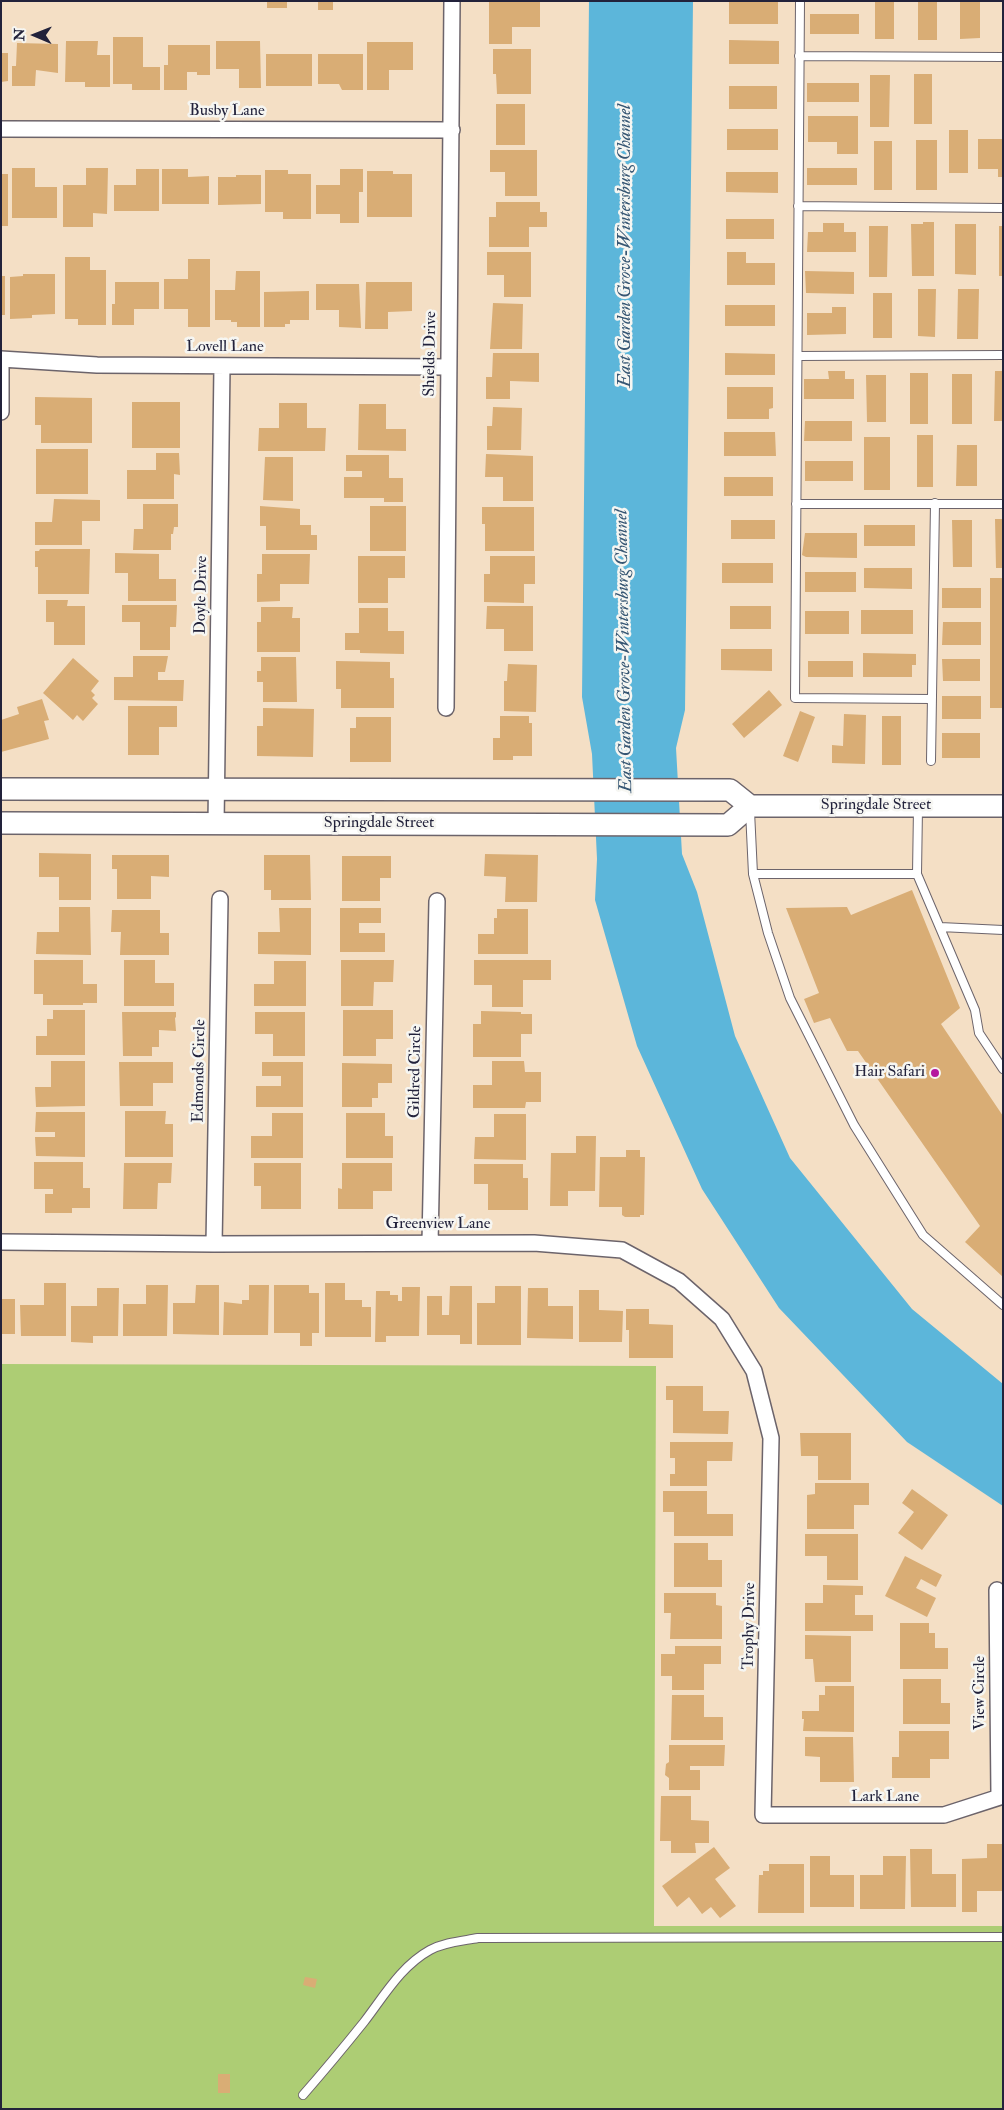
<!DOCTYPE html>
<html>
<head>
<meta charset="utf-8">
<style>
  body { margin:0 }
  #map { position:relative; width:1004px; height:2110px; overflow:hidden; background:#f4dfc5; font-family:"IM FELL Double Pica",serif }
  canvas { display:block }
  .frame { position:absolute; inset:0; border:2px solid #22223b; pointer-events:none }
  .north { position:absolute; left:10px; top:10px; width:50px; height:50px; -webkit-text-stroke:4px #f6f6f2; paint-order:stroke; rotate:271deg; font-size:14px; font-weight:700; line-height:20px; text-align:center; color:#22223b }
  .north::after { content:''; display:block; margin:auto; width:18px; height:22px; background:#22223b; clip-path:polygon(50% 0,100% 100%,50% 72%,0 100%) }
</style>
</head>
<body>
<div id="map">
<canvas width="1004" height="2110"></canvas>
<div class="frame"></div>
<div class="north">N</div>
</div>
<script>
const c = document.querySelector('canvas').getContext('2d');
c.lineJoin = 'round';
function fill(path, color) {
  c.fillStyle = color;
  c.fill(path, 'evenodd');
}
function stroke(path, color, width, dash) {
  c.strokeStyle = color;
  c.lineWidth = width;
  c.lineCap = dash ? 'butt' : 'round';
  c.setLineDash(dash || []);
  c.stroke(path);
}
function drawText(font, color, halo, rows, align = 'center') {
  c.font = font + ' "IM FELL Double Pica",serif';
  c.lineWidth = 5;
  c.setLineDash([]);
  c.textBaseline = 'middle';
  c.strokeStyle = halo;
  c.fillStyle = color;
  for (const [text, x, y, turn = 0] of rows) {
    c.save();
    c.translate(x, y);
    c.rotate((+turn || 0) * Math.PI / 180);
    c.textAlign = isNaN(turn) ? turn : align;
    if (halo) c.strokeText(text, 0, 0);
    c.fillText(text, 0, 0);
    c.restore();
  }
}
const green = new Path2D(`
  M1 1364 656 1366 654 1926H1003V2109H1Z`);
const water = new Path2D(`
  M589 1H693L685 710 676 748 682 854 697 892 735 1036 790 1158 912 1309 1003 1384V1506L907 1442 779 1308 702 1189 637 1046 595 900 597 859 592 754 582 697Z`);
const building = new Path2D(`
  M267 1H287V8H267Z
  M318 1H333V10H318Z
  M489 1H540V27H512V44H489Z
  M729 1H778V24H729Z
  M875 1H894V39H875Z
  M918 1H937V40H918Z
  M960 1H980V38L960 39Z
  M810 14H859V34H810Z
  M113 37H143V67H160V90H132V84H113Z
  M729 40 779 41V64H729Z
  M66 41H98L97 55H110V87H85V82H65Z
  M216 41H260L261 88H239V69H216Z
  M367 42H413V70H389V90H367Z
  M17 43 58 44V73L36 70 35 86H12V66H16Z
  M168 45H210V75H197V72H187V90H164V65H168Z
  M493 49H531V94H497L496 74H493Z
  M1 53H8V81L1 82Z
  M266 54H312V86H266Z
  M318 54H363V90H342L339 84H318Z
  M914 74H932V124H914Z
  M870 75H890L889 127H870Z
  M807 83H859V102H807Z
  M729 86H777V109H729Z
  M496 104H525V145H496Z
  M808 116H858V154H837V142H808Z
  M727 129H778V150H727Z
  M949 130H968V173H949Z
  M978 139H1003V177H998V169H978Z
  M916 140H937V190H916Z
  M874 141H892V190H874Z
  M490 150H537V196H505V172H490Z
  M12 168H35V187H57V218H12Z
  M86 168H108L107 214 93 213V227H63V185H86Z
  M807 168H857V185H807Z
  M136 169H159V211H114V185H136Z
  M162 169H188V177L209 176V204H162Z
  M340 169H363V192H359V223H340V214H316V185H340Z
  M265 170H288V174H311V219H283V212H265Z
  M367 171H393V174H412V217H367Z
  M726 172H778V193L726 192Z
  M1 174H8V226H1Z
  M236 175H261V204L218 205V177H236Z
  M496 202H540V212H547V227H529V247H489V217H496Z
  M726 219H774V239H726Z
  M923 222H934V276H912L911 224H923Z
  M823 223H844V232H856V252H807L808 232H823Z
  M955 224H976V275L955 274Z
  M869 226H888L887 277H869Z
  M999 226H1003V276H999Z
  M487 252H531V297H504V275H487Z
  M727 252H746V263H775V285H727Z
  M65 257H90V270H106V325H78V319H65Z
  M188 259H210V327H188V309H164V279H188Z
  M236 271H260V327H237V322H231V320H215V290H235Z
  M805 271 854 272V294L806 293Z
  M23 274H55V314L32 315V318L10 319V277L23 276Z
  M1 276H5V315H1Z
  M115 282H159V309H134V325H112V304H115Z
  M366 282H412V311L388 312V329H365Z
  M316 284H359L361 328 339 327V310H316Z
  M918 289H936L935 337 918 336Z
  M958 289H979L978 339H957Z
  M309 291V320H290V324H285V327H264V292Z
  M873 293H892V338H873Z
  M493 303 523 304 522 349H490Z
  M725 305H775V326H725Z
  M832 307H846V334L807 335V313H832Z
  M493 353H539V382L510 381V399H486V377H492Z
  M725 353 775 354V375H725Z
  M828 371H845V379H854V399H804V379H829Z
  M995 371H1003V421H994Z
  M910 373H928V424H910Z
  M952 374H972V424H952Z
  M866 375H886V422H867Z
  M727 387H773V408L769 409V419H727Z
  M35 397 92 398V443H41V425H35Z
  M132 402H180V448H132Z
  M279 403H307V428H326L325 451H258L259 428H279Z
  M359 404H386V429H406V451L358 450Z
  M493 407 522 408 521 450H487V426H492Z
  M805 421H852V441H804Z
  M724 432H775L776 456H724Z
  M917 435H933V487H917Z
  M864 437H890V490H864Z
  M957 445H977V486H956Z
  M36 449H88V494H36Z
  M156 453H179L180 475 174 474V499H127V470H156Z
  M486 454 533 456V501H503V477H485Z
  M346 455H389V478H403V502H384V498H344V477H362V471H346Z
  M265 457H293V501L263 500Z
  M805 461H853V481H805Z
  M724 477H773V496H724Z
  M54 499 100 500V521H82V545H35V522H52Z
  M143 504H178V527H174L173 534H171V550H133L134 529H143Z
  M260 506 300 509V525H311V535H317V550H266V526H260Z
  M370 506H406V551H370Z
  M482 507H534V551H485V524H482Z
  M995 519H1003V568H996Z
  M731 520H775V539H731Z
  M952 520H972V567H953Z
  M864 525H915V546H864Z
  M805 533H857V558L806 557 802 555Z
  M40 549H90L89 594H38V567H35V551H39Z
  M115 553 159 554V579H176V601H128V573H115Z
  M262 554H310L309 584H280V601L257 602V574H262Z
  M358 556H405V578H388V603H358Z
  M490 556H535V584H524V603L484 602V574H490Z
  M722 563H773V583H722Z
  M864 568H912V589L864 588Z
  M805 572H856V592H805Z
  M990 578H1003V708H990Z
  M942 588H981V608H942Z
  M46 600H68L67 606H85V645H54V622H46Z
  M122 605H177L176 627H170V650H140V622H122Z
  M487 606H533V651H504V629H486Z
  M730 606H771V629H730Z
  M261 607H293L292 618H300V652H257V622H261Z
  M359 608H388V631H404V654L360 653V650H345V633H359Z
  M861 610H913V634H861Z
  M805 611H849V634H805Z
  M943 622H981V645H942Z
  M721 649H772V671L721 670Z
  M863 653 916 654V665H912V677H863Z
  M133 656H168L165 672H158V680H184L183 701 114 700V677H133Z
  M261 657H296L297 702H263V682H257V671H261Z
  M73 658 99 681 91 691 95 695 92 698 98 704 83 721 77 715 73 720 43 693Z
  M942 659H980V681H943Z
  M336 661 390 662V678H394V708H341V689H336Z
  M808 661H853V677H808Z
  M508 664 537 665 536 712 504 711V681H507Z
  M769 690 782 705 744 738 732 724Z
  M942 696H981V719H942Z
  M42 699 49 720 44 721 49 739 1 752V720L19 714 17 707Z
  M128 706H177V727H159V755H128Z
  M263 708 314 709 313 757 257 756V726H263Z
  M800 711 815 717 798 762 783 756Z
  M844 714 866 715 865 764 832 763V745L843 746Z
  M500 716H529V723H532V756H513V760H493V738H500Z
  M882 716H901V765H882Z
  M356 717H391V762H350V728H356Z
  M942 733H980V758H942Z
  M39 853 91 854V900H59V877H39Z
  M485 854 538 855 537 902H505L506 877 484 876Z
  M112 855H169V877L151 876V899H117V869H112Z
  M264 855H310L311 900H271V890H264Z
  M342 856H391V878H380V901H342Z
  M912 890 960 1008 941 1024 1003 1116V1277L965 1242 980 1226 858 1051H847L830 1018 814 1023 804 999 819 993 786 908 847 907 851 915Z
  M59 907H90L91 955 36 954 37 932H59Z
  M279 908H311V955L258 954V932H280Z
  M340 908H381V923H359V933H385V952H340Z
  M497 909H528V954H478V934H494V918H497Z
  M112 910H160V933H169V955H120L121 932H111Z
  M34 960H83V984H97V1003H83V1005H43V994H34Z
  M124 960H155V983H174V1006H124Z
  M341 960H394L393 982H374L373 1006H341Z
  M474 960H551V980H523V1007H492V985H474Z
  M274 961H306V1006H254V984H274Z
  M53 1010H85V1055H36V1036H47V1019H53Z
  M343 1010H393V1039H376V1056H343Z
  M481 1011 521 1012V1014H532V1034H521V1057H473V1024H481Z
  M122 1012H176V1017L175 1018 176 1031 159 1030V1047H152V1056H123Z
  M255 1012H305V1056H273V1034H255Z
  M51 1061H85V1106L36 1107 35 1087H51Z
  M492 1061H524L525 1072H541V1102H526L525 1108H473V1085H492Z
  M119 1062H173V1083H153V1106H120Z
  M262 1062H303V1107H256V1086H281V1076H262Z
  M342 1063 392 1064V1083H378V1098H372V1107H342Z
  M125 1111H166L165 1124H173V1157H125Z
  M36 1112H85V1157L36 1156 35 1137H55V1132H35Z
  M272 1113H303V1158H251V1136H272Z
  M346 1113H385V1136H393V1158H346Z
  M494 1114H526V1160L474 1159 475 1137H494Z
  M576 1136H596L595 1191H568V1206H550L551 1153H576Z
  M626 1150H640V1157H645L644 1215H640V1217H625L622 1215V1207H599L600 1157H626Z
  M34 1162H83V1188H90V1208H72V1213H45V1194H53V1189H34Z
  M124 1163H172L171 1183H158L157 1209H123Z
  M254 1163H301V1209H261V1186H254Z
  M342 1163H392V1191H373V1209H338V1188L342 1189Z
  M474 1164H523V1178H528V1210H488V1184H474Z
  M44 1283H66V1336H21L20 1305H44Z
  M325 1283H345V1300H362V1307H371V1337H325Z
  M146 1285H168L167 1336H123V1304H146Z
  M196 1285H219V1335L173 1334V1303H195Z
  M249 1285H269L268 1335H223L224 1302 242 1304V1300H249Z
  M274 1285H309V1293H319V1333H312V1346H300V1333H274Z
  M450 1286H472V1344H460V1335H427V1296H442V1315H449Z
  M495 1286H521V1345H477V1303H495Z
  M402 1287H420L419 1336H386V1342H375L376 1291H390V1295H398V1301H402Z
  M97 1288H119L118 1336H93V1343L71 1342V1306H97Z
  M528 1288H548V1306H573V1339L527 1338Z
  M579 1290H599V1310L623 1311 622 1342H579Z
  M2 1299H15V1334H1Z
  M626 1309H649V1324L673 1325V1358H629V1330H626Z
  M666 1386H703V1411H729L728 1434 673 1433V1400H666Z
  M800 1433H851V1480H818V1456H801Z
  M670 1442H733L732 1461H707V1486H670V1474H675V1458H670Z
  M815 1483H869V1505H854V1529H807V1495L815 1494Z
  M912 1489 948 1515 922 1550 898 1533 914 1512 902 1503Z
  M663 1491H707V1514H733V1536H674V1512H663Z
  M805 1534H858V1580H827V1556H805Z
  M674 1543H708V1560H722V1587H674Z
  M905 1556 942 1575 936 1587 921 1579 916 1588 936 1598 927 1617 885 1596Z
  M823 1585 863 1586V1595H855V1615H873V1631H805V1603H823Z
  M664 1593H716V1605L722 1606V1639H670L671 1613H664Z
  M900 1623H929V1633H935V1648H948V1669H900Z
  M805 1635 851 1636V1682H815L813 1659H805Z
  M675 1646H721V1664H704V1690H672V1676H661V1654H675Z
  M903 1679H941V1703H950V1724H903Z
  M825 1686H854V1732L803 1731 804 1719H802V1711H819V1695H825Z
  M672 1695H704V1717H723V1740H671Z
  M899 1731H949V1759H930V1778H892V1757H899Z
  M805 1737H853L854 1782H820V1757L805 1756Z
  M669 1745H725L724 1766H690V1770H700V1790H669V1778L665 1775 666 1764 669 1762Z
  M661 1796H691V1820L709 1821V1843H695L696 1853H671V1841H660Z
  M987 1844H1003V1891H977V1912H962V1859L987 1858Z
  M714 1847 730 1868 715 1879 736 1906 720 1918 711 1907 702 1914 689 1897 677 1907 662 1886Z
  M910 1849H932V1874H956V1907H911Z
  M810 1856H830V1875H854V1907H810Z
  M883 1856H906L905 1909H860V1875H883Z
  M769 1864H804V1913H758L759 1875H763V1871H769Z
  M305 1977 317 1979 315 1988 303 1985Z
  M218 2074H230V2093H218Z`);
const lane = new Path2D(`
  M800 1 795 698 932 699
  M799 56 1003 57
  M798 206 1003 208
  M798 356 1003 355
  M796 504H1003
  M931 761 935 503
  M918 808 917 874 975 1010 979 1033 1003 1069
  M750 811 753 874 768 933 790 998 854 1125 923 1235 1003 1305
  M753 874H917
  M940 927 1003 930
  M303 2095C324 2071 344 2047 364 2022 384 1996 401 1966 430 1950 445 1942 462 1941 478 1938L1003 1937`);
const street = new Path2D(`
  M1 129 452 130
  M1 359 97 365 448 367
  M1 412V359
  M446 708 452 1
  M216 824 222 366
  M1 1242 214 1244 534 1243 622 1250 679 1281 722 1319 754 1371 771 1438 763 1815H944L1003 1796
  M430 1243 437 901
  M214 1244 220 899
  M997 1590 999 1796`);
const secondary = new Path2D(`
  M1 789 730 790 750 806H1003
  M1 823 728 825 750 806`);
const markers = [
  [935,1073,5,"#b5179e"]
];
const streetNames = [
  ["Busby Lane",227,112],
  ["Lovell Lane",225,348],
  ["Shields Drive",431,354,-89],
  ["Doyle Drive",202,595,-89],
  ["Springdale Street",876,806],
  ["Springdale Street",379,824],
  ["Edmonds Circle",200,1071,-89],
  ["Gildred Circle",416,1072,-89],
  ["Greenview Lane",438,1225],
  ["Trophy Drive",750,1626,-89],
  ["View Circle",981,1693,-90],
  ["Lark Lane",885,1798]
];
const poiNames = [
  ["Hair Safari",925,1073]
];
const waterNames = [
  ["East Garden Grove-Wintersburg Channel",626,246,-90],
  ["East Garden Grove-Wintersburg Channel",625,651,-91]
];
fill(green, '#adcd74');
fill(water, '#5cb6da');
fill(building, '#d9ad75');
stroke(lane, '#6c646b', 10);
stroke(street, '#6c646b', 18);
stroke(secondary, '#6c646b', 24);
stroke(lane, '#fff', 8);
stroke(street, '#fff', 15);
stroke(secondary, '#fff', 21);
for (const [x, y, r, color] of markers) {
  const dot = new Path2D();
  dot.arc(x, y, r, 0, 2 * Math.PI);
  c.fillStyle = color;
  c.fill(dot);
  stroke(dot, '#f6f6f2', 2);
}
drawText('16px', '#22223b', '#f6f6f2', streetNames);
drawText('16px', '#22223b', '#f6f6f2', poiNames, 'right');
drawText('italic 18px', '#365673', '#f6f6f2', waterNames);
</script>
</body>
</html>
